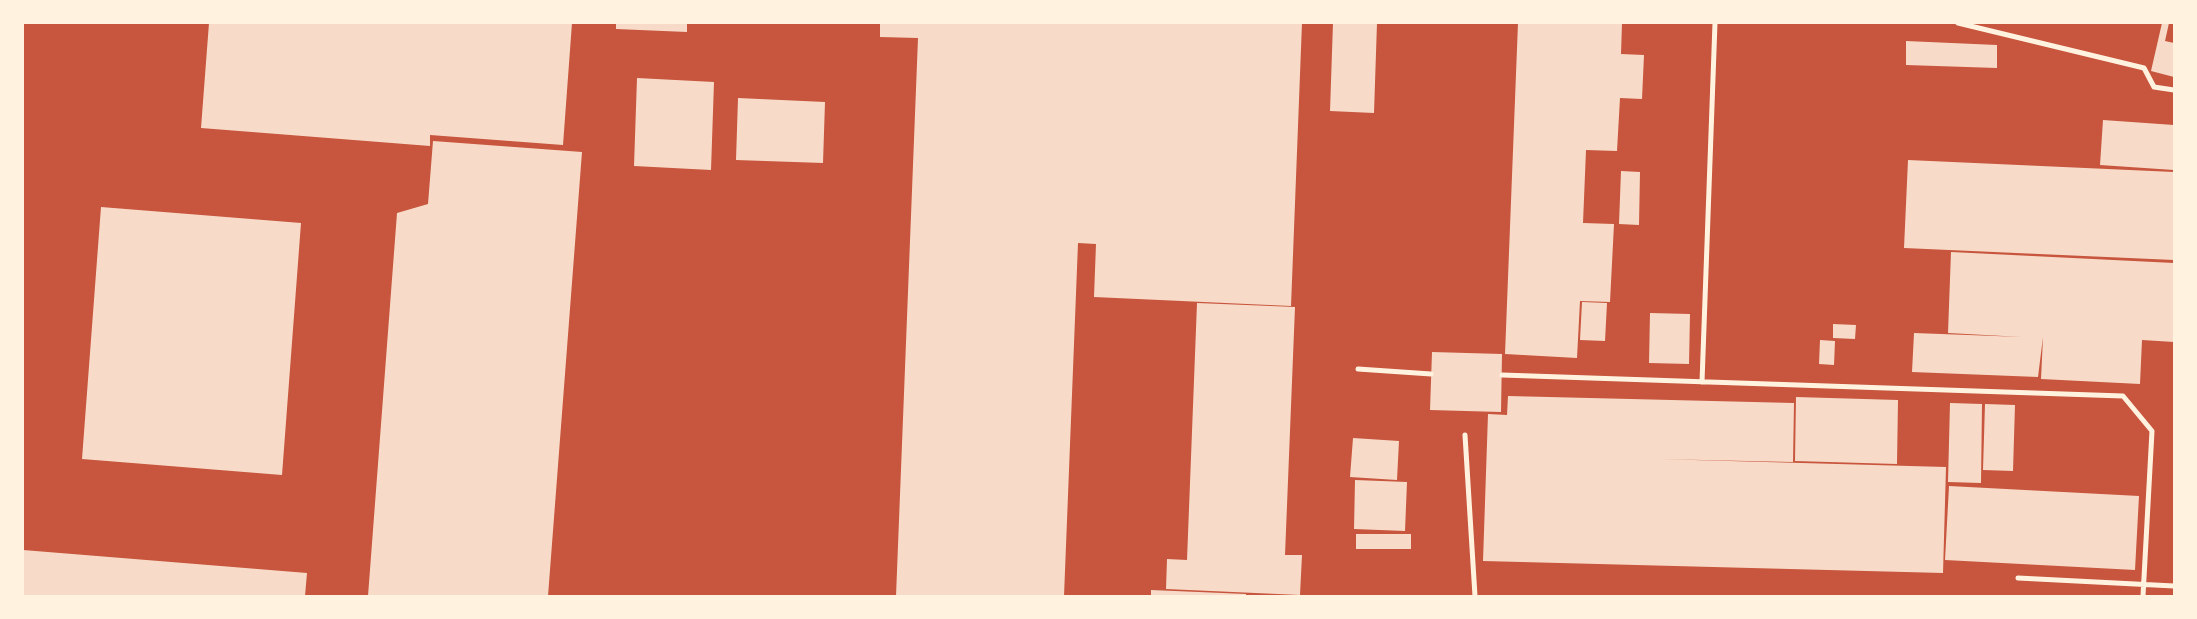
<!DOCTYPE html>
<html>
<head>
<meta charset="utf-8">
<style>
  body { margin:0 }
  #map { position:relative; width:2197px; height:619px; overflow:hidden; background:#c8553d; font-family:"Noto Serif",serif }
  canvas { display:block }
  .frame { position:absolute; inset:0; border:24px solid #fff3e0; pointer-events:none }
</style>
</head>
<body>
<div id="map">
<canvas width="2197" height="619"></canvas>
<div class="frame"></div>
</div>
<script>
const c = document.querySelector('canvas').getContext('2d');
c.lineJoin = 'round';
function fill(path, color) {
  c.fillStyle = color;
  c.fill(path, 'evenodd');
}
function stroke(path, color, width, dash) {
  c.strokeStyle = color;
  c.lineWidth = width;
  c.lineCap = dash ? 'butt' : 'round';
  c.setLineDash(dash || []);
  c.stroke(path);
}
const building = new Path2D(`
  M209 23H572L563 145 430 135V146L201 128Z
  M616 23H687V32L616 29Z
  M880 23H1302L1291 306 1094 297 1096 244 1078 243 1064 596H896L918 38 880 37Z
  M1333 23H1377L1374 113 1330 111Z
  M1518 23H1622L1621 54 1644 55 1642 99 1620 98 1617 151 1586 150 1583 223 1614 224 1610 302 1580 301 1577 358 1505 354Z
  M2162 23H2169L2165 41 2174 43V77L2151 71Z
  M1906 41 1997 45V68L1906 65Z
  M637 78 714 82 711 170 634 166Z
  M738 98 825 102 823 163 736 160Z
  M2103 120 2174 125V170L2100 165Z
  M433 141 582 152 548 596H368L397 213 428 204Z
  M1908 160 2174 172V260L1904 248Z
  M1621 171 1640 172 1639 225 1619 224Z
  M101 207 301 223 282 475 82 459Z
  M1951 252 2174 263V342L2142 340 2140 384 2041 379 2043 337 2038 377 1912 372 1914 333 2022 337 1948 333Z
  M1582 302 1607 303 1605 341 1580 340Z
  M1197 303 1295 307 1285 555H1302L1300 595 1166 589 1167 559 1187 560Z
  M1650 313 1690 314 1689 364 1649 363Z
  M1833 324 1856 325 1855 339 1833 338Z
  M1820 340 1835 341 1834 365 1819 364Z
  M1432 352 1502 354 1501 412 1430 410Z
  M1508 396 1794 403 1793 462 1657 459 1946 467 1943 573 1483 561 1488 414 1507 415Z
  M1796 397 1898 400 1897 464 1795 461Z
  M1950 403 1982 404 1981 483 1948 482Z
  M1985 404 2015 405 2013 471 1983 470Z
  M1353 438 1399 441 1397 480 1350 477Z
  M1355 480 1407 482 1405 531 1354 529Z
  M1949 486 2139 496 2135 570 1945 560Z
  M1356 534H1411V549H1356Z
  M23 550 307 573 305 596H23Z
  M1151 590 1246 594V596H1151Z`);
const service = new Path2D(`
  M1958 23 2144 68 2154 87 2174 90
  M1358 369 1431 374
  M1502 375 2123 396 2152 431 2143 596
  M1702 382 1715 23
  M1465 435 1475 596
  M2018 578 2174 586`);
fill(building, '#f7dbc8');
stroke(service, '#fff3e0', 5);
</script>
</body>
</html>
